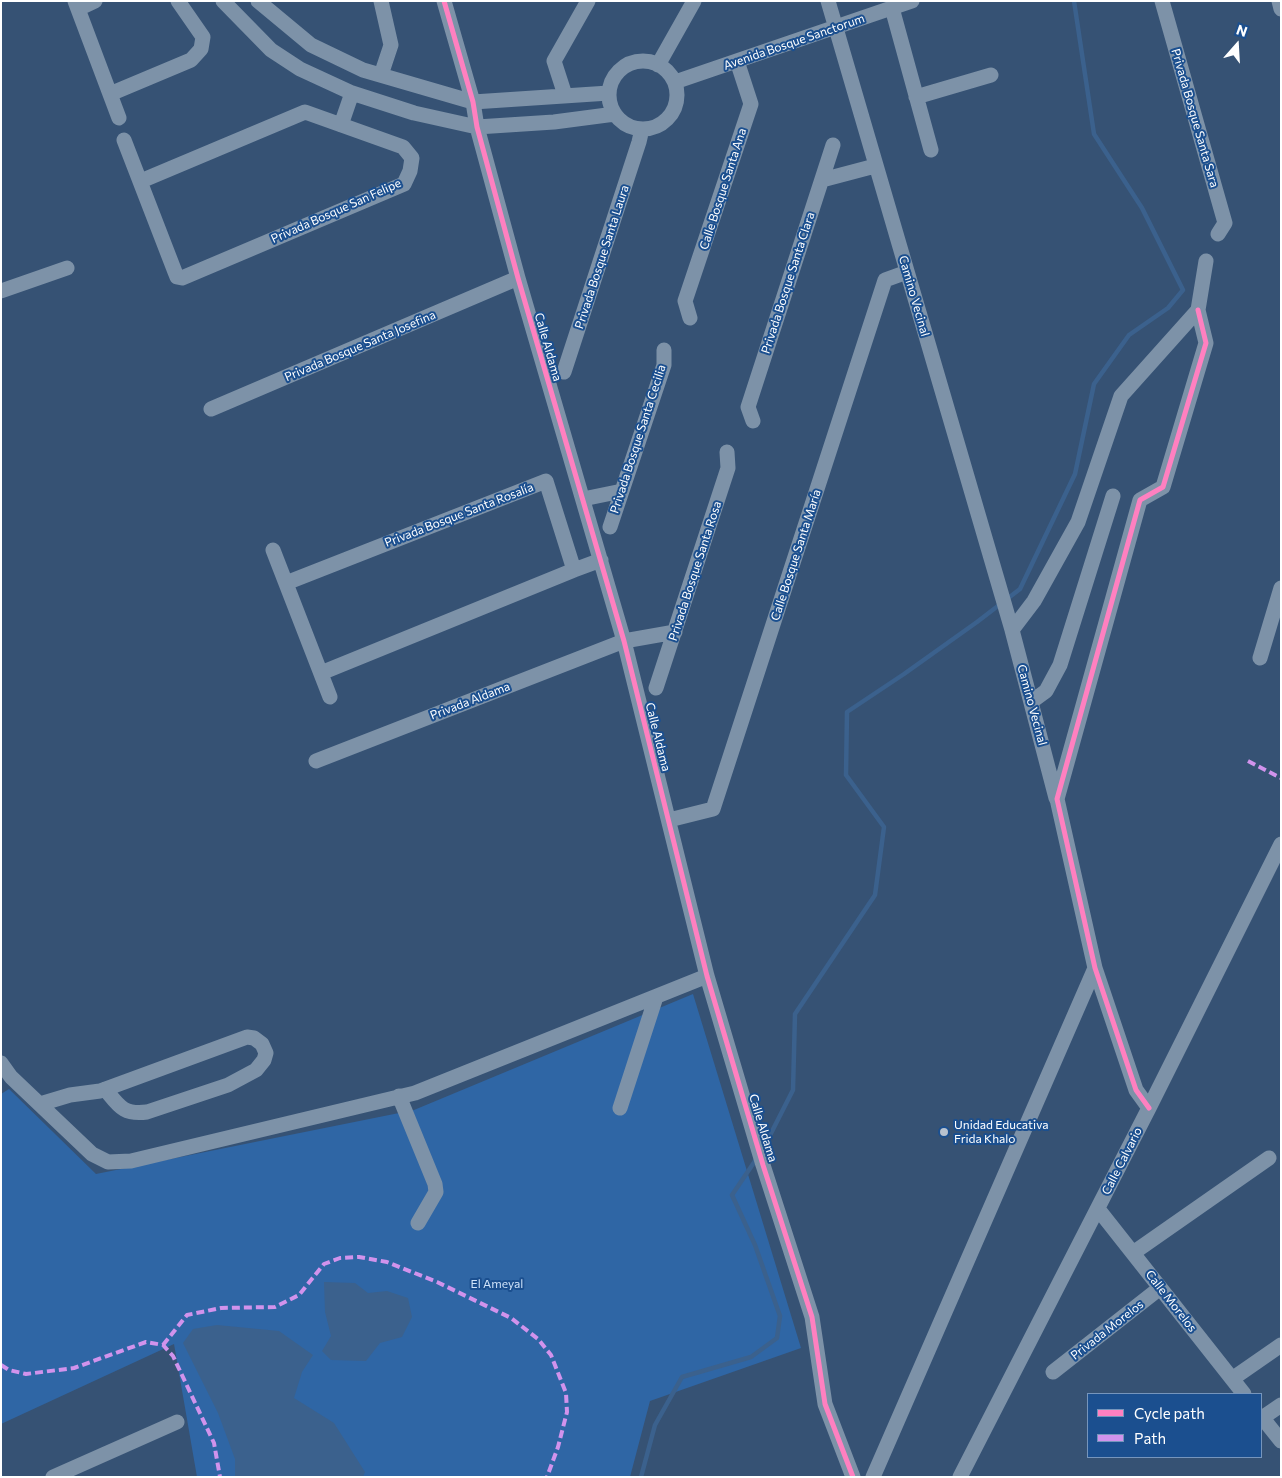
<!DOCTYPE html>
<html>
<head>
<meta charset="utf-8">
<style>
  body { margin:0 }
  #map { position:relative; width:1282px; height:1478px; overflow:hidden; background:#365274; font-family:Commissioner,sans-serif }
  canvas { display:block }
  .frame { position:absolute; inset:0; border:2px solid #fff; pointer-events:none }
  .legend { position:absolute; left:1087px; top:1393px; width:175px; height:65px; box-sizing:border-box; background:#1b4f8f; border:1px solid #7695bc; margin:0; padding:6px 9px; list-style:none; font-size:15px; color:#fff }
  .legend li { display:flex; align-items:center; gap:10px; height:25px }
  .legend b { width:25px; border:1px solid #7695bc }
  .north { position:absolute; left:1212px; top:20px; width:50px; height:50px; -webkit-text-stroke:4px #1b4f8f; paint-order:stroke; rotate:19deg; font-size:14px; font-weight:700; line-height:20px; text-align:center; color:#fff }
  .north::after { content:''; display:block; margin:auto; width:18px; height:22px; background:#fff; clip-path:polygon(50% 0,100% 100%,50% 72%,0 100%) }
</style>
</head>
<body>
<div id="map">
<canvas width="1282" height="1478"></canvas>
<div class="frame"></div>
<ul class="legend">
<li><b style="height:6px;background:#ff80c0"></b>Cycle path</li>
<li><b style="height:6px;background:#d193ec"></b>Path</li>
</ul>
<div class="north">N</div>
</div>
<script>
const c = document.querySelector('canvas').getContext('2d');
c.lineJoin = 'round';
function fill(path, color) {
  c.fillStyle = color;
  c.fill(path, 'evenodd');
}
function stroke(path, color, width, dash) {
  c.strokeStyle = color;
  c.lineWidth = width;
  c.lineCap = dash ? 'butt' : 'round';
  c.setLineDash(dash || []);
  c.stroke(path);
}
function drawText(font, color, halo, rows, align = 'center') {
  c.font = font + ' Commissioner,sans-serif';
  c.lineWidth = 4;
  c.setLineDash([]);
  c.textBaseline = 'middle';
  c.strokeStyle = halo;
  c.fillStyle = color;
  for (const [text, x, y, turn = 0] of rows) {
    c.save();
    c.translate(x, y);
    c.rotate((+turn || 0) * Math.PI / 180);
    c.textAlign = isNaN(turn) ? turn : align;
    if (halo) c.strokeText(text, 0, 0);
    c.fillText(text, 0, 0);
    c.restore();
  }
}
const green = new Path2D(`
  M693 994 801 1348 650 1401 630 1477H197L174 1344 1 1424V1094L9 1089 96 1174 414 1110Z`);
const water = new Path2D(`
  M324 1282 355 1283 368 1293 387 1291 408 1298 412 1317 402 1337 380 1343 366 1361 331 1360 322 1351 331 1336 325 1312Z
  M217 1325 279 1331 313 1355 302 1372 294 1398 334 1423 365 1472 363 1477H235V1459L218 1413 183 1343 193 1329Z`);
const stream = new Path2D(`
  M763 1149 793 1090 795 1014 875 895 884 827 846 775 847 712 904 674 977 622 1020 589 1075 474 1094 384 1129 335 1168 308 1183 290 1142 208 1094 134 1074 1
  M641 1477 655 1425 682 1377 751 1357 777 1338 780 1316 755 1245 732 1195 757 1158`);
const minor = new Path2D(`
  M75 1 119 118
  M223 1 271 50 300 69 352 93 414 113 477 127 554 122 615 114
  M258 1 311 45 363 70 473 102 609 93
  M444 1 473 102 477 127 518 278 624 641 707 976 763 1165 812 1317 825 1404 853 1477
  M828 1 1012 630 1056 798
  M1162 1 1225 223 1218 234
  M1279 1 1281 9
  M892 8 931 150
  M78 9 95 1
  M609 95a34 34 0 1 1 68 0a34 34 0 1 1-68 0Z
  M658 65 694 1
  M381 75 391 45 381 1
  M675 82 912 1
  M110 94 191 60 201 49 203 37 178 1
  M565 95 554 61 588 1
  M916 97 991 75
  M341 125 352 93
  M124 140 175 272 177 277 182 278 404 184 410 171 412 158 403 147 305 112 141 181
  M822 180 875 166
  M1 291 67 268
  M690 318 685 301 751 104 737 61
  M564 372 639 142 642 129
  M211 409 518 278
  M753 421 748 407 833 145
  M583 499 622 491
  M610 527 664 365V350
  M273 550 330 697
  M286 583 546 481 574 570
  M1012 630 1034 601 1078 522 1121 396 1198 310 1206 261
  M1260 658 1281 588
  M321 673 574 570 601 560
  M656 688 728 468 727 452
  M1031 702 1046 691 1060 665 1113 496
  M316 761 624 641 675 632
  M669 820 713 809 885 280 907 272
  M1 1063 11 1077 92 1154 108 1162 131 1161 415 1093 707 976
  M399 1096 435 1184 436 1192 418 1223
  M40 1104 70 1095 100 1091 247 1037 254 1038 262 1044 266 1053 264 1060 256 1070 228 1085 147 1112C123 1115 119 1106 105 1089
  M620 1108 656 997
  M1149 1108 1136 1090 1095 968 1057 799 1140 500 1163 487 1206 343 1198 310
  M1098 1209 1244 1394
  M1133 1253 1269 1158
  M1053 1372 1160 1288
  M1232 1379 1281 1345
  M1261 1416 1281 1441
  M1262 1418 1281 1405
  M53 1477 177 1422
  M873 1477 1095 968
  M960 1477 1149 1108 1281 844`);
const quiet = new Path2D(`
  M1248 761 1281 778
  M163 1345 187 1315 221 1308 275 1307 299 1295 324 1264 340 1258 359 1257 387 1262 437 1282 511 1318 538 1339 551 1355 566 1393 567 1412 558 1447 547 1477
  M1 1365 9 1370 26 1374 74 1368 146 1342 163 1345 173 1356 214 1443 220 1477`);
const cycleway = new Path2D(`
  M444 1 473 102 477 127 518 278 624 641 707 976 763 1165 812 1317 825 1404 853 1477
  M1149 1108 1136 1090 1095 968 1057 799 1140 500 1163 487 1206 343 1198 310`);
const markers = [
  [944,1132,5,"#b9c2ce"]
];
const streetNames = [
  ["Avenida Bosque Sanctorum",794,42,-19],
  ["Privada Bosque Santa Sara",1195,118,74],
  ["Calle Bosque Santa Ana",723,189,-72],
  ["Privada Bosque San Felipe",336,211,-24],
  ["Privada Bosque Santa Laura",602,257,-72],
  ["Privada Bosque Santa Clara",788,283,-72],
  ["Camino Vecinal",914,296,74],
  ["Privada Bosque Santa Josefina",360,346,-23],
  ["Calle Aldama",548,347,74],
  ["Privada Bosque Santa Cecilia",638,439,-72],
  ["Privada Bosque Santa Rosalía",459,515,-21],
  ["Calle Bosque Santa María",796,555,-72],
  ["Privada Bosque Santa Rosa",695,571,-72],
  ["Privada Aldama",470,701,-21],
  ["Camino Vecinal",1032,705,75],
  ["Calle Aldama",658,737,76],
  ["Calle Aldama",763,1128,73],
  ["Calle Calvario",1122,1161,-63],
  ["Calle Morelos",1171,1301,52],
  ["Privada Morelos",1107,1330,-38]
];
const poiNames = [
  ["Unidad Educativa",954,1125],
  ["Frida Khalo",954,1139]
];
const parkNames = [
  ["El Ameyal",497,1284]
];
fill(green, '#2f66a5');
fill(water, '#3b618d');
stroke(stream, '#3b618d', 4.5);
stroke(minor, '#7d92a8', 15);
stroke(quiet, '#d193ec', 4, [8, 4]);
stroke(cycleway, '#ff80c0', 5);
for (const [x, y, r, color] of markers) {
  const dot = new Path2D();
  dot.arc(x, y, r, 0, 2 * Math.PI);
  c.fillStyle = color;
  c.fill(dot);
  stroke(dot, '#1b4f8f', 2);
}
drawText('12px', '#fff', '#1b4f8f', streetNames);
drawText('12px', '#fff', '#1b4f8f', poiNames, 'left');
drawText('12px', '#cfe3fa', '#1b4f8f', parkNames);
</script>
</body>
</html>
